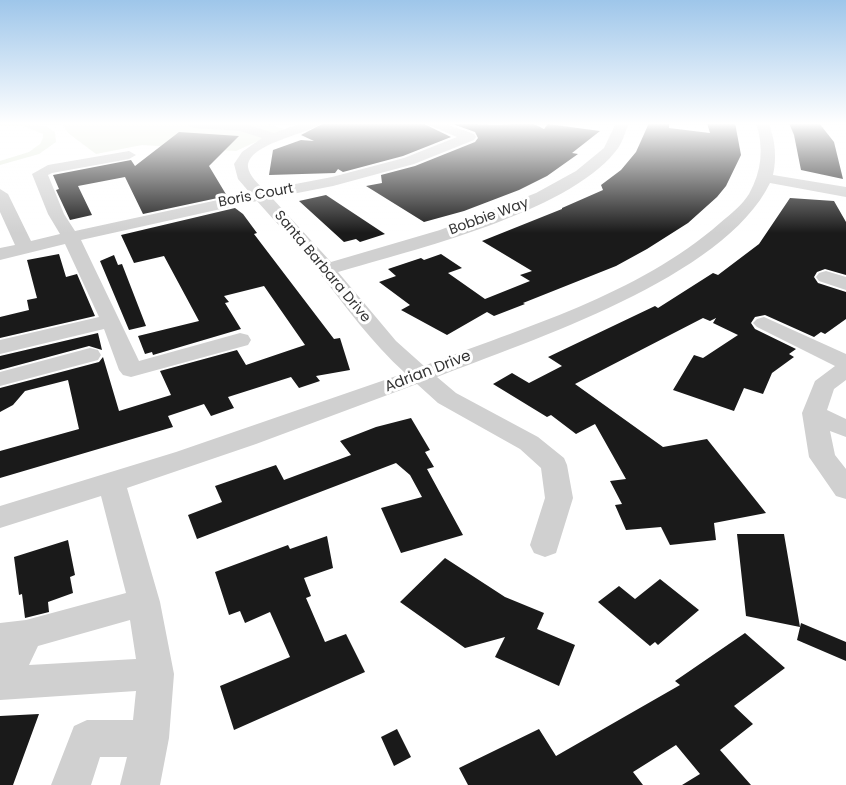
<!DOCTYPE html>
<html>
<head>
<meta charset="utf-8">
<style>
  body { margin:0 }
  canvas { display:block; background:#fff }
</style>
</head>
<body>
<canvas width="846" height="785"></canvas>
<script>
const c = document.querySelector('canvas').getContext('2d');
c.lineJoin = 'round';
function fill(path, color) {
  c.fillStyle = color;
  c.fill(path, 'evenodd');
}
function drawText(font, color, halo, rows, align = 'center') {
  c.font = font + ' Poppins,sans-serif';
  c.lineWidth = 6;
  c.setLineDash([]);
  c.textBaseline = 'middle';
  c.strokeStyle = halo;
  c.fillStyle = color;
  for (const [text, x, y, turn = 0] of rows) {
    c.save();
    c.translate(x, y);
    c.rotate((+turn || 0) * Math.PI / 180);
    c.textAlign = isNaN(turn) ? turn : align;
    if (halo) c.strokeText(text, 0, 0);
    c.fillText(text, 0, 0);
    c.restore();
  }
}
const green = new Path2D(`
  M0 123C19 123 41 120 55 132L56 142 39 154 0 165V161L29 152 40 144 43 138V134L23 126H0Z
  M62 123H266L284 129 236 151 142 145 96 154 68 133Z`);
const building = new Path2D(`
  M324 123H422L451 137 403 156 343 172 338 169 335 173 269 175 273 150 301 140 314 141 301 135Z
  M450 123 496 125 532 123 544 129 548 124 600 131 572 153 578 154 547 176 519 190 464 211 424 222 366 186 382 183 381 175 415 166 475 142 478 138 475 132Z
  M649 123H669V128L710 133 707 123H735L741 155 726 186 717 197 688 223 647 249 616 266 523 303 525 304 494 316 487 312 447 335 401 310 410 305 379 282 396 276 388 269 421 258 424 260 441 254 462 268 448 273 485 299 530 281 520 275 532 271 482 241 562 209V208L603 190 601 185 621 170 636 152Z
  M789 123H819L834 142 843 179 801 170 794 135Z
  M179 132 239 136 209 166 227 196 143 214 125 177 78 186 92 215 70 220 56 190 59 189 53 175 131 160 135 166Z
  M326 195 385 234 360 242 356 239 344 242 299 201Z
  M790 198 834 201 846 222V275L825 269 817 272 814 277 818 283 846 292V319L825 334 821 332 814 337 765 315 755 317 751 323 755 329 796 349 789 354 794 357 772 373 763 394 744 388 734 411 673 390 694 355 703 358 738 335 713 323 716 318 710 321 703 318 575 384 663 447 707 439 766 513 714 523 716 540 670 545 661 527 626 530 615 505 622 504 610 481 626 479 595 424 576 434 551 415 547 417 493 384 512 373 529 383 562 366 548 357 655 306 658 308 713 273 718 275 759 244Z
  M235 208 243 214 257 233 254 234 334 339 340 338 350 370 316 376 320 381 299 388 291 377 228 397 234 408 211 416 204 404 168 416 173 427 0 478V451L79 429 68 380 25 391 13 405 0 412V388L99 362 103 357 119 411 171 395 160 371 237 350 246 365 305 345 264 286 224 296 229 302 225 303 241 329 153 355 152 352 145 354 138 336 199 321 164 256 134 263 121 235Z
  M59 254 66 277 77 274 95 316 0 338V317L29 310 27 300 37 298 27 260Z
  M114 255 118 265 122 264 146 326 129 330 100 261Z
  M98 333 102 350 89 346 0 370V356Z
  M411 418 430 450 425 452 434 467 427 469 463 535 401 553 381 508 422 497 410 475 396 463 197 539 188 515 222 502 215 486 276 465 284 480 351 455 340 441 376 427Z
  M737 534H784L800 627 746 616Z
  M327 536 333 568 304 578 311 596 306 598 325 642 346 634 365 672 234 730 220 686 290 657 270 612 245 623 240 611 229 615 215 572 288 545 290 549Z
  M68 540 75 575 70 577 73 593 48 602 49 612 25 618 22 594 19 595 14 557Z
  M445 558 505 597 544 613 537 629 575 645 559 686 495 657 505 637 465 648 400 602Z
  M660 579 699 610 658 645 655 642 650 646 598 602 619 586 635 599Z
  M801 623 846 642V661L797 640Z
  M745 633 785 668 734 706 753 724 720 750 751 785H682L700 774 676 745 633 772 643 785H468L459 768 539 729 556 756 680 685 675 681Z
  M39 714 13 785H0V716Z
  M397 729 411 757 394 766 381 737Z`);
const minor = new Path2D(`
  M188 123H242L274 133 301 123H322C310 134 247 143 248 167 249 176 259 184 264 190L332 177 404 158 457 137 424 123H443L474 134 476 137 474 140 414 164 333 186 272 198 331 262 440 230 536 193 576 171 604 148 616 123H629C625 132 622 145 615 152 566 213 413 250 338 272L396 341 424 366C524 327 638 295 720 223 731 214 742 205 749 194 762 171 764 147 756 123H769C775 141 777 157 773 175L846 187V197L770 183C724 278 531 340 437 377L456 393 538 437 564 458 567 465 573 498 556 553 545 557 534 553 530 545 545 498 541 468 520 449 438 403 417 384 256 444 127 488 160 602 174 674 169 738 160 785H120L127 757H100L91 785H51L74 726 87 720H133L136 691 0 700V623L26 620 126 593 101 496 0 528V506L176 452 405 373C371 342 346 307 318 271 300 246 277 224 257 201L81 240 139 361 240 333 248 335 251 340 248 345 131 377 123 375 119 370 104 329 0 354V340L99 317 65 244 0 260V248L15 245 0 212V189L8 194 31 241 60 234 48 214 32 174 48 165 129 151 136 155 129 159 52 173 48 175 64 214 75 231 250 193 238 179 234 164 242 152 262 138 240 131 194 128 189 127ZM130 620 136 659 29 665 38 646Z
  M826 271 846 277V290L819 281 816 277 819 273Z
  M764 317 846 354V380L834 389 827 410 846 419V437L830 431 835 455 846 469V499L836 496 809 457 802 413 815 381 835 366 757 327 753 323 757 319Z
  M90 348 98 350 101 355 98 360 0 386V372Z`);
const farStreetnames = [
  ["Boris Court",256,196,-11],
  ["Bobbie Way",489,217,-20],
  ["Santa Barbara Drive",322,267,50]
];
const streetNames = [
  ["Adrian Drive",428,372,-21]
];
fill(green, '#e6ecdf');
fill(building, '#1a1a1a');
fill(minor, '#d0d0d0');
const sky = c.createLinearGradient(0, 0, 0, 233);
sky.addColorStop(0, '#9ec6ea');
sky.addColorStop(0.53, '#fff');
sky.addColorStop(1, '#ffffff00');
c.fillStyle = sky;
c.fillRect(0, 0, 846, 233);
drawText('14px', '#333', '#fff', farStreetnames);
drawText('15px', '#333', '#fff', streetNames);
</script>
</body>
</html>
